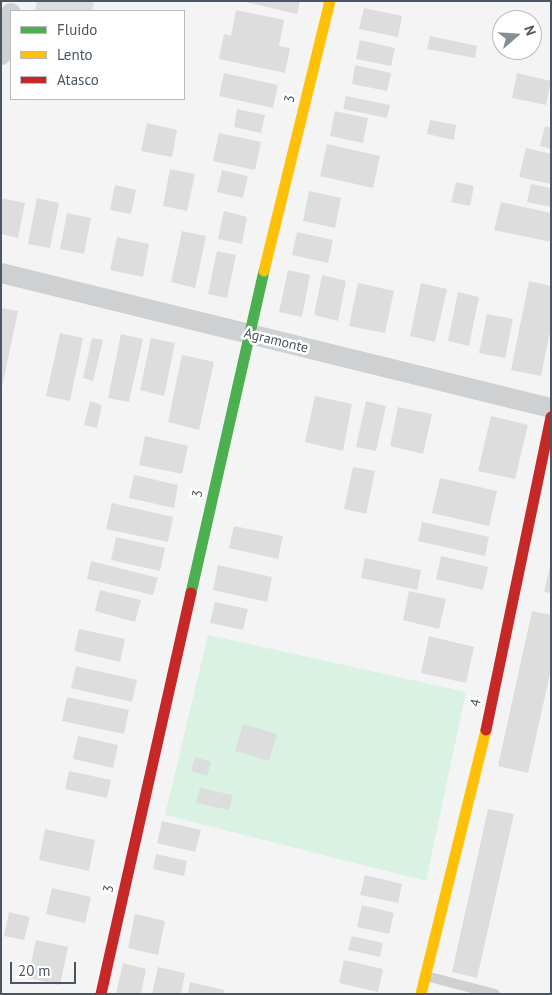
<!DOCTYPE html>
<html>
<head>
<meta charset="utf-8">
<style>
  body { margin:0 }
  #map { position:relative; width:552px; height:995px; overflow:hidden; background:#f4f4f4; font-family:"PT Sans",sans-serif }
  canvas { display:block }
  .frame { position:absolute; inset:0; border:2px solid #4a5661; pointer-events:none }
  .legend { position:absolute; left:10px; top:10px; width:175px; height:90px; box-sizing:border-box; background:#fff; border:1px solid #b7bbc0; margin:0; padding:6px 9px; list-style:none; font-size:15px; color:#4a5661 }
  .legend li { display:flex; align-items:center; gap:10px; height:25px }
  .legend b { width:25px; border:1px solid #b7bbc0 }
  .north { position:absolute; left:492px; top:10px; width:50px; height:50px; box-sizing:border-box; background:#fff; border:1px solid #b7bbc0; border-radius:50%; rotate:71deg; font-size:14px; font-weight:700; line-height:20px; text-align:center; color:#4a5661 }
  .north::after { content:''; display:block; margin:auto; width:18px; height:22px; background:#868d94; clip-path:polygon(50% 0,100% 100%,50% 72%,0 100%) }
  .scale { position:absolute; left:10px; top:962px; width:66px; height:22px; box-sizing:border-box; border:2px solid #4a5661; border-top:0; padding-left:6px; font-size:15px; line-height:18px; white-space:nowrap; color:#4a5661; -webkit-text-stroke:4px #fff; paint-order:stroke }
</style>
</head>
<body>
<div id="map">
<canvas width="552" height="995"></canvas>
<div class="frame"></div>
<ul class="legend">
<li><b style="height:6px;background:#4caf50"></b>Fluido</li>
<li><b style="height:6px;background:#ffc107"></b>Lento</li>
<li><b style="height:6px;background:#c62828"></b>Atasco</li>
</ul>
<div class="north">N</div>
<div class="scale">20 m</div>
</div>
<script>
const c = document.querySelector('canvas').getContext('2d');
c.lineJoin = 'round';
function fill(path, color) {
  c.fillStyle = color;
  c.fill(path, 'evenodd');
}
function stroke(path, color, width, dash) {
  c.strokeStyle = color;
  c.lineWidth = width;
  c.lineCap = dash ? 'butt' : 'round';
  c.setLineDash(dash || []);
  c.stroke(path);
}
function drawText(font, color, halo, rows, align = 'center') {
  c.font = font + ' "PT Sans",sans-serif';
  c.lineWidth = 5;
  c.setLineDash([]);
  c.textBaseline = 'middle';
  c.strokeStyle = halo;
  c.fillStyle = color;
  for (const [text, x, y, turn = 0] of rows) {
    c.save();
    c.translate(x, y);
    c.rotate((+turn || 0) * Math.PI / 180);
    c.textAlign = isNaN(turn) ? turn : align;
    if (halo) c.strokeText(text, 0, 0);
    c.fillText(text, 0, 0);
    c.restore();
  }
}
const green = new Path2D(`
  M208 635 466 692 426 881 165 815Z`);
const building = new Path2D(`
  M37 1H86L94 3 92 11H35Z
  M241 1H300L297 14Z
  M364 8 402 16 398 37 359 29Z
  M236 10 284 20 279 46 290 48 285 73 219 59 224 34 231 36Z
  M430 36 477 46 475 58 427 49Z
  M360 40 395 48 391 66 356 59Z
  M355 65 391 73 387 91 352 84Z
  M224 73 278 85 273 108 219 96Z
  M517 73 551 81 546 105 512 98Z
  M346 96 390 105 387 118 343 109Z
  M237 109 265 115 261 133 234 127Z
  M335 111 368 118 363 143 330 136Z
  M430 120 456 125 454 140 427 134Z
  M147 123 177 130 172 157 141 151Z
  M545 126 551 128V149L540 146Z
  M219 133 261 142 255 170 213 161Z
  M327 144 380 156 373 188 320 176Z
  M526 148 551 154V184L519 177Z
  M170 169 195 174 187 211 163 206Z
  M222 170 248 176 243 198 217 192Z
  M456 182 474 186 470 206 451 202Z
  M531 184 551 188V207L527 202Z
  M115 185 136 190 131 214 110 210Z
  M309 191 341 198 335 228 303 221Z
  M1 198 25 203 18 238 1 234Z
  M37 198 59 203 50 248 28 244Z
  M501 202 551 213V242L494 230Z
  M224 211 247 217 242 244 218 239Z
  M67 213 91 218 84 254 60 249Z
  M182 231 206 236 195 288 171 282Z
  M297 232 333 240 328 263 292 255Z
  M117 237 149 244 143 277 110 270Z
  M217 251 236 255 227 298 208 294Z
  M288 270 310 275 302 317 279 312Z
  M322 275 346 281 338 321 314 315Z
  M529 281 551 286V327L541 376 511 370Z
  M358 283 394 291 385 333 349 326Z
  M421 283 447 289 435 342 410 336Z
  M458 292 479 297 469 346 448 341Z
  M1 308 18 311 2 387H1Z
  M487 314 513 319 505 358 479 353Z
  M60 333 83 338 70 401 46 396Z
  M121 334 143 339 129 402 108 398Z
  M92 338 103 340 93 381 83 378Z
  M151 338 175 343 164 396 140 390Z
  M182 355 214 362 199 430 168 422Z
  M315 396 352 404 343 451 305 442Z
  M90 401 102 405 97 428 84 425Z
  M366 401 386 406 376 451 356 447Z
  M398 407 432 414 423 454 390 446Z
  M491 416 528 425 515 479 478 471Z
  M145 436 188 446 182 474 139 465Z
  M353 467 375 471 366 514 344 509Z
  M134 475 178 485 174 508 129 498Z
  M440 478 497 491 489 526 432 513Z
  M112 503 173 517 168 542 106 529Z
  M422 522 489 537 485 556 418 541Z
  M234 526 283 536 278 559 229 548Z
  M116 537 165 548 160 571 111 560Z
  M441 556 488 567 483 590 436 579Z
  M365 558 421 570 417 590 361 578Z
  M91 561 158 578 153 595 87 579Z
  M218 565 272 577 267 602 213 590Z
  M550 566H551V593L544 592Z
  M100 590 141 600 135 622 95 611Z
  M409 591 446 599 439 629 403 620Z
  M215 602 248 609 243 630 210 623Z
  M532 611 551 615V669L528 773 498 766Z
  M79 629 125 639 120 662 74 651Z
  M429 636 474 647 466 683 421 673Z
  M76 666 137 680 132 702 71 688Z
  M67 697 129 710 124 734 62 721Z
  M243 724 277 734 269 761 235 751Z
  M78 736 118 745 113 768 73 759Z
  M195 757 211 762 207 776 191 771Z
  M69 771 111 780 107 798 65 789Z
  M200 788 233 795 229 810 196 803Z
  M488 809 514 814 477 978 452 972Z
  M162 821 201 830 195 852 157 843Z
  M45 829 95 840 89 871 39 860Z
  M156 854 187 861 184 876 153 869Z
  M365 875 402 884 398 903 360 895Z
  M52 888 91 897 85 923 46 914Z
  M362 905 394 913 389 934 357 927Z
  M9 912 30 917 24 940 4 936Z
  M135 914 165 921 158 955 128 948Z
  M352 936 383 943 380 957 348 950Z
  M36 940 68 947 60 985 28 978Z
  M344 960 383 969 378 992 339 983Z
  M123 963 146 969 141 994H116Z
  M158 967 185 973 181 994H152Z
  M190 982 224 990 223 994H188Z`);
const lane = new Path2D(`
  M426 976 495 994`);
const street = new Path2D(`
  M1 55 11 13
  M1 273 551 408`);
const fast = new Path2D(`
  M191 593 264 271`);
const slow = new Path2D(`
  M264 271 330 1
  M421 994 486 730`);
const jam = new Path2D(`
  M486 730 551 417
  M101 994 191 593`);
const streetNames = [
  ["3",290,99,-76],
  ["Agramonte",276,341,14],
  ["3",198,494,-77],
  ["4",476,703,-78],
  ["3",109,889,-77]
];
fill(green, '#d9f2e3');
fill(building, '#ddddde');
stroke(lane, '#ced0d2', 10);
stroke(street, '#ced0d2', 20);
stroke(fast, '#4caf50', 11);
stroke(slow, '#ffc107', 11);
stroke(jam, '#c62828', 11);
drawText('14px', '#4a5661', '#fff', streetNames);
</script>
</body>
</html>
